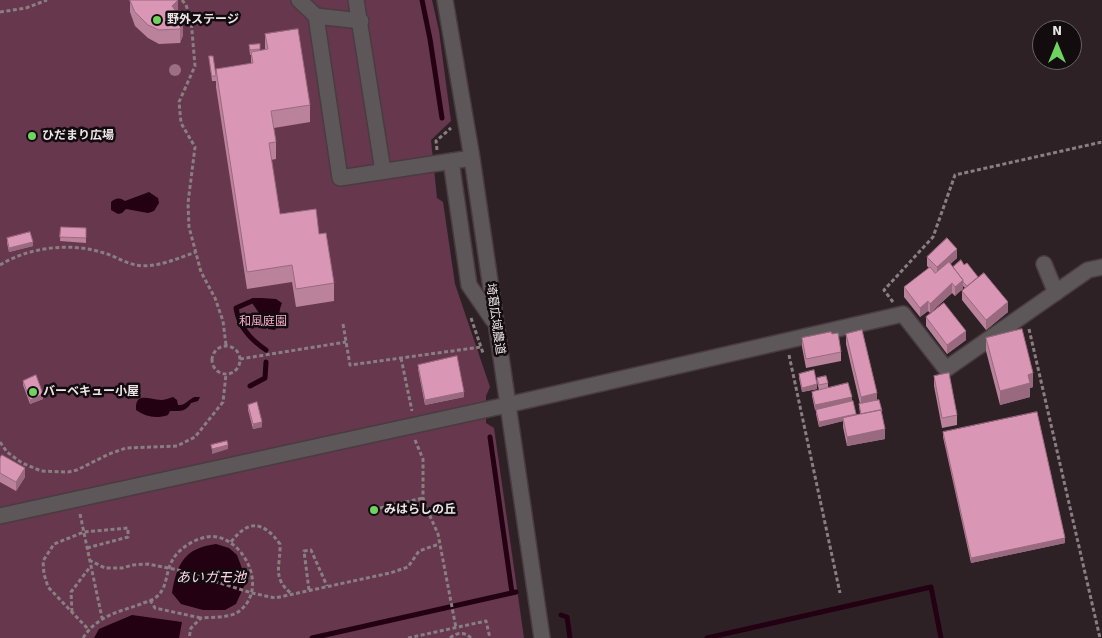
<!DOCTYPE html>
<html>
<head>
<meta charset="utf-8">
<style>
  body { margin:0 }
  #map { position:relative; width:1102px; height:638px; overflow:hidden; background:#2e2126; font-family:Signika,sans-serif }
  canvas { display:block }
  .north { position:absolute; left:1032px; top:20px; width:50px; height:50px; box-sizing:border-box; background:#120c0f; border:1px solid #6a6366; border-radius:50%; rotate:0deg; font-size:14px; font-weight:700; line-height:20px; text-align:center; color:#eee5e9 }
  .north::after { content:''; display:block; margin:auto; width:18px; height:22px; background:#6fd35f; clip-path:polygon(50% 0,100% 100%,50% 72%,0 100%) }
</style>
</head>
<body>
<div id="map">
<canvas width="1102" height="638"></canvas>
<div class="north">N</div>
</div>
<script>
const c = document.querySelector('canvas').getContext('2d');
c.lineJoin = 'round';
function fill(path, color) {
  c.fillStyle = color;
  c.fill(path, 'evenodd');
}
function stroke(path, color, width, dash) {
  c.strokeStyle = color;
  c.lineWidth = width;
  c.lineCap = dash ? 'butt' : 'round';
  c.setLineDash(dash || []);
  c.stroke(path);
}
function drawText(font, color, halo, rows, align = 'center') {
  c.font = font + ' Signika,"Noto Sans JP",sans-serif';
  c.lineWidth = 5;
  c.setLineDash([]);
  c.textBaseline = 'middle';
  c.strokeStyle = halo;
  c.fillStyle = color;
  for (const [text, x, y, turn = 0] of rows) {
    c.save();
    c.translate(x, y);
    c.rotate((+turn || 0) * Math.PI / 180);
    c.textAlign = isNaN(turn) ? turn : align;
    if (halo) c.strokeText(text, 0, 0);
    c.fillText(text, 0, 0);
    c.restore();
  }
}
const green = new Path2D(`
  M0 0H432L439 31 451 121 431 140 437 198 443 202 455 284 490 387 486 396V423L494 428 524 638H0Z`);
const water = new Path2D(`
  M149 192 158 198 159 203 154 211 148 213 126 209 122 213 118 214 111 210V202C115 198 120 197 125 201Z
  M261 298 276 299 282 303C278 312 280 320 275 330L268 329 269 317 267 315 259 313 252 303V298Z
  M173 397 177 400 178 405C185 406 188 400 194 397H200L198 401 191 403C186 412 180 411 170 411L168 415C156 419 146 417 136 410 135 391 149 400 161 400 165 400 169 398 173 397Z
  M216 544 229 548 237 555 243 571 246 582 236 604 225 610H203L181 604 172 593C177 563 185 548 216 544Z
  M132 615 182 622 179 638H94L99 629Z`);
const stream = new Path2D(`
  M422 0 430 39 442 118
  M252 301 236 308C239 327 250 339 266 350
  M250 386 265 378 266 362
  M490 437 512 593
  M561 615 567 617 570 638
  M312 638 516 592
  M707 638 931 587 941 638`);
const path = new Path2D(`
  M182 0 186 5 191 20 195 66 179 102 181 123 195 147 188 203 189 227 201 272 215 298 223 321 226 345
  M0 12 26 8 47 0
  M437 150 436 141 451 128
  M0 265C29 247 71 242 104 253 115 256 125 263 136 265 154 269 179 258 196 252
  M893 302 884 290 933 237 955 175 1102 142
  M471 318 483 353
  M343 324 350 365 481 347
  M1029 329 1100 638
  M212 360a14 14 0 1 1 28 0a14 14 0 1 1-28 0Z
  M789 355 840 593
  M401 358 412 411
  M240 359 346 342
  M415 440 423 459V498L426 507 438 534 456 628
  M0 442 7 452 22 463 41 471 68 472 77 470 109 454 126 448 177 446 195 437 223 402 226 374
  M380 508 423 498
  M80 514 102 618
  M231 542C249 519 263 521 280 544 281 565 271 578 292 594
  M87 548 128 537V528L84 532 54 544 43 561 44 574 48 587 89 630
  M89 560 105 568H122L133 565 148 564 178 570 252 593 275 598 390 573 408 567 419 551 439 544
  M309 590 304 551 311 550 327 586
  M150 600 155 608 201 618
  M72 612 71 592 90 567
  M83 638C97 616 118 612 141 604 145 602 151 601 155 598 168 589 165 573 172 561 179 547 201 534 217 537 247 543 268 591 238 612 229 618 212 617 201 618L191 628 189 638
  M408 638 486 621 490 638
  M450 638C457 632 465 632 471 638`);
const minor = new Path2D(`
  M299 0 316 16 361 21
  M356 0 383 171
  M445 0 472 158 542 638
  M316 16 340 178 472 158
  M451 161 469 285 493 320
  M1044 264 1056 293
  M0 516 507 405 903 314 946 369 1088 270 1102 267`);
const trees = [
  [175,70]
];
const wall = new Path2D(`
  M130 0H178V14L183 35 180 43 159 44 148 38 135 26 130 12Z
  M265 34 310 105V122L274 128 276 142V159L271 160 280 214 319 234 334 283V301L296 307 292 282 247 289 216 87V81H212L209 56 216 73 251 64V55H250L249 45 260 44V51L265 50Z
  M61 227 86 228V243L60 241Z
  M7 238 33 246 9 252 7 243Z
  M927 257 957 258 950 264 953 267 964 265 978 277 1008 312 986 330 962 300V291L965 288 963 286 955 296 952 293 930 313 928 311 920 317 904 297V287L929 268 927 266Z
  M926 317 966 340 947 354 926 326Z
  M832 334 841 352V361L806 368 802 347V338Z
  M846 334 877 400 882 414 885 439 847 446 843 427V421L819 427 816 414V410H815L812 396V392L819 390 817 382V378L828 383V388L852 401 856 415 860 414 859 404H860L846 344Z
  M986 338 1033 387 1030 388V397L1000 405 986 351Z
  M418 365 464 397 425 405 418 369Z
  M799 374 817 389 802 392 799 378Z
  M934 376 957 415V425L942 428 934 386Z
  M23 381 43 399 30 404 23 385Z
  M248 405 262 427 253 429 248 410Z
  M943 432 1065 543 971 563 943 437Z
  M0 458 25 477 16 491 0 482Z`);
const shadedWall = new Path2D(`
  M178 0V14L172 6Z
  M183 21V35L180 43V29Z
  M33 242V246L9 252V248Z
  M957 249V258L937 277V267Z
  M963 280V289L955 296V287Z
  M952 283V293L930 313V304Z
  M928 301V311L920 317V308Z
  M1008 302V312L986 330V320Z
  M966 331V340L947 354V345Z
  M1033 373V387L1030 388V397L1000 405V391L1028 375Z
  M817 384V389L802 392V388Z
  M464 392V397L425 405V400Z
  M877 393V403L861 407V397Z
  M43 394V399L30 404V400Z
  M852 397V401L815 410V405Z
  M856 414V418H843V421L819 427V422Z
  M262 422V427L253 429V424Z
  M885 429V439L847 446V437Z
  M228 445V449L212 454V449Z
  M25 468V477L16 491V482Z
  M1065 538V543L971 563V558Z`);
const building = new Path2D(`
  M130 0H178L172 6 183 21 180 29 159 30 148 25 135 12Z
  M298 29 310 105 271 111 276 142 269 143 280 214 316 209 319 234 326 233 334 283 296 289 292 265 247 272 216 69 253 63 251 52 268 49 265 34Z
  M260 44V49L250 50 249 45Z
  M209 56H213L216 76H212Z
  M61 227 86 228V238L60 237Z
  M30 232 33 242 9 248 7 238Z
  M947 238 957 249 937 267 927 257Z
  M961 260 964 265 967 263 978 277 967 286 963 282V280L953 267Z
  M949 262 963 280 955 287 952 283 930 304 928 301 920 308 904 287 930 267 935 273Z
  M984 273 1008 302 986 320 962 291Z
  M944 303 966 331 947 345 926 317Z
  M1022 329 1033 373 1028 375 1030 383 1000 391 986 338Z
  M862 330 877 393 861 397 846 334Z
  M831 332 832 334 838 333 841 352 806 359 802 338Z
  M457 356 464 392 425 400 418 365Z
  M814 370 817 384 802 388 799 374Z
  M949 373 957 415 942 418 934 376Z
  M36 375 43 394 30 400 23 381Z
  M826 376 828 383 819 385 817 378Z
  M848 383 852 397 815 405 812 392Z
  M879 400 882 411 881 410 861 414 859 404Z
  M853 401 856 414 819 422 816 410Z
  M257 402 262 422 253 424 248 405Z
  M881 410 885 429 847 437 843 418Z
  M1037 412 1065 538 971 558 943 432Z
  M227 441 228 445 212 449 211 445Z
  M2 455 25 468 16 482 0 473V458Z`);
const markers = [
  [157,20,5,"#6fd35f"],
  [32,136,5,"#6fd35f"],
  [33,392,5,"#6fd35f"],
  [374,510,5,"#6fd35f"]
];
const poiNames = [
  ["野外ステージ",167,20],
  ["ひだまり広場",42,136],
  ["バーベキュー小屋",43,392],
  ["みはらしの丘",384,510]
];
const streetNames = [
  ["埼葛広域農道",495,319,82]
];
const parkNames = [
  ["和風庭園",263,322]
];
const waterNames = [
  ["あいガモ池",211,578]
];
fill(green, '#66374d');
fill(water, '#230012');
stroke(stream, '#230012', 5);
stroke(minor, '#493c41', 18);
stroke(path, '#897e82', 3, [4, 2.5]);
stroke(minor, '#5e575a', 15);
c.fillStyle = '#9d6f83';
for (const [x, y] of trees) {
  c.beginPath();
  c.arc(x, y, 6, 0, 2 * Math.PI);
  c.fill();
}
fill(wall, '#bb829c');
fill(shadedWall, '#996a7f');
fill(building, '#da97b5');
stroke(building, '#996a7f', 1);
for (const [x, y, r, color] of markers) {
  const dot = new Path2D();
  dot.arc(x, y, r, 0, 2 * Math.PI);
  c.fillStyle = color;
  c.fill(dot);
  stroke(dot, '#120c0f', 2);
}
drawText('bold 12px', '#eee5e9', '#120c0f', poiNames, 'left');
drawText('12px', '#eee5e9', '#120c0f', streetNames);
drawText('12px', '#f8aecf', '#120c0f', parkNames);
drawText('italic 14px', '#fad3e4', '#120c0f', waterNames);
</script>
</body>
</html>
